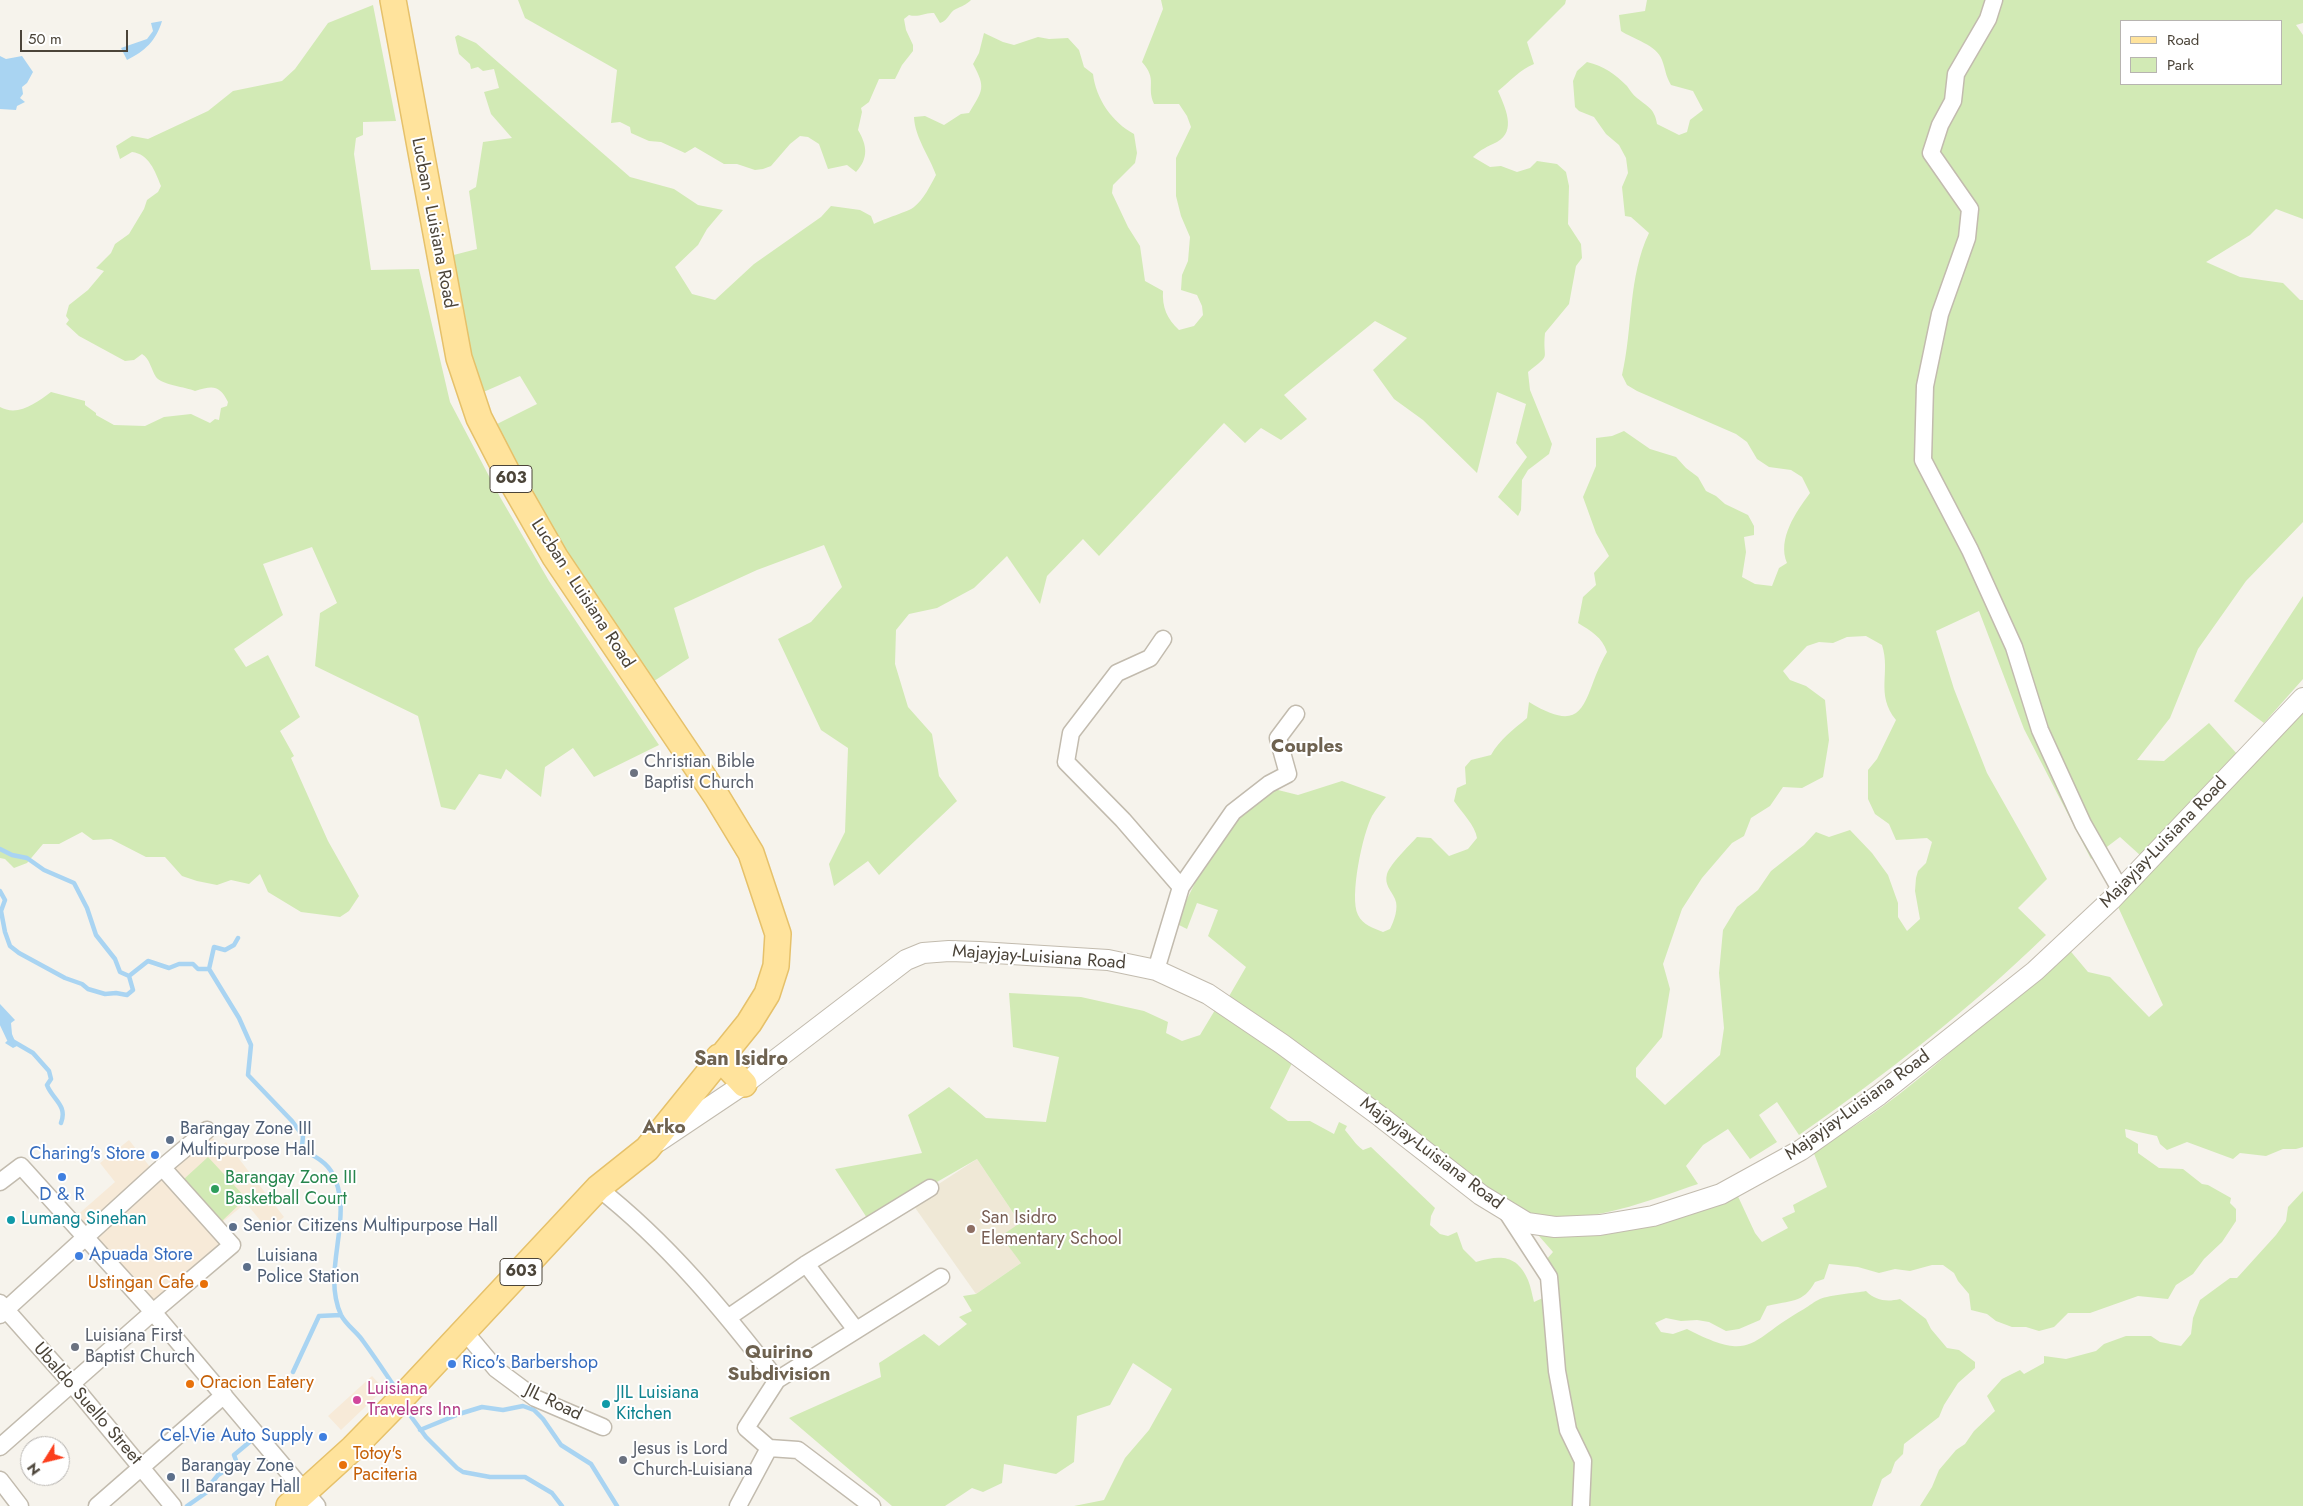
<!DOCTYPE html>
<html>
<head>
<meta charset="utf-8">
<style>
  body { margin:0 }
  #map { position:relative; width:2303px; height:1506px; overflow:hidden; background:#f6f3ec; font-family:Jost,sans-serif }
  canvas { display:block }
  .legend { position:absolute; left:2120px; top:20px; width:162px; height:65px; box-sizing:border-box; background:#fff; border:1px solid #b7b4b0; margin:0; padding:6px 9px; list-style:none; font-size:15px; color:#4b4439 }
  .legend li { display:flex; align-items:center; gap:10px; height:25px }
  .legend b { width:25px; border:1px solid #b7b4b0 }
  .north { position:absolute; left:20px; top:1436px; width:50px; height:50px; box-sizing:border-box; background:#fff; border:1px solid #b7b4b0; border-radius:50%; rotate:234deg; font-size:14px; font-weight:700; line-height:20px; text-align:center; color:#4b4439 }
  .north::after { content:''; display:block; margin:auto; width:18px; height:22px; background:#fc3f1d; clip-path:polygon(50% 0,100% 100%,50% 72%,0 100%) }
  .scale { position:absolute; left:20px; top:30px; width:108px; height:22px; box-sizing:border-box; border:2px solid #4b4439; border-top:0; padding-left:6px; font-size:15px; line-height:18px; white-space:nowrap; color:#4b4439; -webkit-text-stroke:4px #fff; paint-order:stroke }
</style>
</head>
<body>
<div id="map">
<canvas width="2303" height="1506"></canvas>
<ul class="legend">
<li><b style="height:6px;background:#ffe39c"></b>Road</li>
<li><b style="height:14px;background:#d2eab5"></b>Park</li>
</ul>
<div class="north">N</div>
<div class="scale">50 m</div>
</div>
<script>
const c = document.querySelector('canvas').getContext('2d');
c.lineJoin = 'round';
function fill(path, color) {
  c.fillStyle = color;
  c.fill(path, 'evenodd');
}
function stroke(path, color, width, dash) {
  c.strokeStyle = color;
  c.lineWidth = width;
  c.lineCap = dash ? 'butt' : 'round';
  c.setLineDash(dash || []);
  c.stroke(path);
}
function drawText(font, color, halo, rows, align = 'center') {
  c.font = font + ' Jost,sans-serif';
  c.lineWidth = 4;
  c.setLineDash([]);
  c.textBaseline = 'middle';
  c.strokeStyle = halo;
  c.fillStyle = color;
  for (const [text, x, y, turn = 0] of rows) {
    c.save();
    c.translate(x, y);
    c.rotate((+turn || 0) * Math.PI / 180);
    c.textAlign = isNaN(turn) ? turn : align;
    if (halo) c.strokeText(text, 0, 0);
    c.fillText(text, 0, 0);
    c.restore();
  }
}
const commercial = new Path2D(`
  M207 1131 220 1147 226 1142 284 1217 268 1230 246 1203 215 1228 229 1243 153 1308 74 1218 115 1182 100 1163 129 1140 154 1172Z
  M372 1376 384 1389 341 1430 328 1416Z`);
const education = new Path2D(`
  M977 1159 1020 1223 1021 1263 976 1294 911 1202Z`);
const green = new Path2D(`
  M518 0H971C966 5 962 6 956 9 949 12 949 20 940 23L934 13C925 12 919 18 909 15L904 19 906 30 913 45V51L902 65 895 79H879L869 102 861 108 862 112 858 130C867 145 869 158 856 172L847 165 828 169 819 144 808 137 800 136 790 144 771 166 763 169 755 170 737 164H724L695 147 685 153 661 142 649 141 631 133 630 127 620 122 611 123 617 70 525 18Z
  M1161 0H1566L1565 4 1527 42 1534 64C1521 69 1509 82 1498 91 1505 107 1517 131 1497 142 1487 147 1481 149 1473 157L1490 167 1501 166 1517 172 1530 168 1537 161 1557 164 1566 172 1569 186 1568 224 1581 244 1582 258 1576 266 1569 304 1545 333C1542 362 1553 352 1528 372L1530 390 1552 444 1549 454 1528 470 1522 480 1521 510 1518 516 1498 497 1527 457 1516 443 1526 404 1497 392 1477 473 1423 420 1394 399 1373 370 1407 338 1375 321 1284 395 1307 419 1281 440 1261 428 1245 443 1224 423 1099 556 1083 539 1047 576 1040 604 1007 556 974 588 937 608 909 614 896 630 895 664 908 707 932 734 939 776 957 801 879 875 868 861 834 886 829 864 845 832 848 748 821 730 778 639 811 622 842 587 824 545 757 570 674 608 689 658 642 689 487 429 537 404 520 376 472 397 442 258 477 249 469 191 476 187 483 142 512 138 491 114 484 92 499 88 494 69 483 71 478 67 471 69 470 64 459 54 455 37 458 35 476 43 630 177 674 189 698 205 723 210 707 229 698 245 675 267 692 294 715 300 754 264 821 217 831 206 860 210 871 216 874 224C883 219 910 211 914 207 924 199 930 186 936 175 929 155 915 138 914 117L925 116 944 125 961 114 969 113C983 90 986 88 973 64L979 53 984 33 1003 42 1014 45 1038 37 1049 39 1068 38 1079 50 1084 67 1093 74C1096 99 1112 122 1134 134L1137 153 1135 163 1113 185 1112 193 1128 227 1140 246 1145 281 1163 291C1162 307 1167 319 1179 330L1194 326 1203 315 1202 306 1197 295 1181 290 1182 275 1188 261 1190 237 1181 216 1176 196V158L1191 127 1187 116 1179 104H1154C1146 86 1158 80 1142 62L1163 9Z
  M1647 0H2303V23L2296 25 2303 35V219L2276 209 2250 235 2206 262 2240 277 2283 283 2300 300H2303V522L2246 581 2198 649 2170 718 2137 760 2164 761 2209 723 2238 755 2141 856 2120 837 2091 859 2024 729 1979 611 1936 631 1954 689 1987 773 2047 879 2018 908 2046 935C1970 1009 1886 1074 1799 1135L1777 1102 1759 1115 1777 1142 1750 1159 1728 1129 1703 1145 1686 1166 1698 1184C1648 1201 1593 1223 1538 1217 1525 1215 1510 1206 1499 1201L1228 998 1246 967 1208 936 1218 910 1197 903 1187 929 1175 923 1196 881 1236 819 1274 789 1298 795 1342 781 1386 797C1381 803 1376 809 1372 816 1363 833 1349 897 1358 915 1363 925 1373 928 1383 932L1390 929C1394 921 1399 908 1395 899 1391 890 1384 885 1387 874 1391 863 1409 846 1417 837L1431 838 1449 856 1468 849 1477 838C1475 825 1462 813 1454 801L1457 788 1466 784 1465 767 1471 760 1491 755C1500 739 1513 730 1527 718L1529 702C1591 740 1582 694 1607 652 1602 637 1591 631 1578 623L1583 597 1596 585 1594 573 1609 556 1596 533 1583 497 1596 466V438L1612 436 1624 431 1650 449 1676 457 1686 468 1698 477 1706 491 1716 496 1725 504 1748 515 1754 526V535L1744 537 1746 552 1742 577 1755 584 1772 586 1779 568 1787 563C1777 539 1796 512 1810 493L1802 477 1791 470 1769 467 1757 459 1747 442 1736 434 1637 391 1627 385 1622 375C1633 328 1628 277 1649 233L1631 217 1625 216 1622 187 1628 173 1626 158 1619 145 1606 134 1594 117 1579 111 1575 107 1573 81 1577 71 1587 62C1604 66 1615 74 1627 86 1630 90 1633 95 1637 98 1648 107 1655 109 1657 124L1679 135 1687 132 1690 120 1703 110 1693 91 1671 85C1665 74 1666 71 1662 60 1657 45 1633 39 1621 31L1619 15 1645 11ZM2122 21H2282V84H2122ZM1866 636 1882 645C1891 673 1875 694 1896 720L1877 759 1868 770V799L1875 814 1889 824 1896 840 1927 838 1932 842 1926 863 1918 871 1916 878 1915 891 1920 919 1907 931 1898 917V903L1888 875 1872 853 1850 830 1829 837 1816 832 1804 845 1771 871 1758 890 1737 907 1723 930 1719 973 1724 1028 1720 1055 1665 1105 1636 1077V1068L1662 1037 1670 989 1663 964 1682 909 1702 878 1732 843 1744 836 1751 818 1770 806 1783 787 1802 788 1823 777 1829 740 1825 700 1806 686 1790 680 1783 671 1807 646 1819 642 1833 643 1847 637Z
  M373 5 396 121 363 122V135L356 138 354 154 371 270 419 269 450 402 500 497 549 581 659 745 594 777 573 748 545 767 541 797 506 769 501 779 479 774 455 810 441 807 418 716 315 666 320 613 337 603 312 547 263 564 283 615 234 649 246 667 268 655 300 717 280 731 294 756 291 758 328 841 359 896 349 911 340 917 301 912 268 892 260 874 249 884 231 880 217 885 197 881 182 876 165 857H146L111 839 93 840 82 832 59 844H43L27 863 14 868 5 859 0 858V407C18 417 36 403 51 392L85 401V405L96 413V415L114 425 145 426 164 417 191 414 210 423 215 419 219 420 221 408 227 406 228 402C219 384 212 386 195 391 186 387 162 385 156 377 151 369 150 359 142 354L134 360 125 361 79 336 66 324 69 320 66 316 69 305 88 290 104 271 96 268 111 253 115 244 129 234 144 209 147 200 158 192 161 186C155 171 149 154 132 152L120 159 116 146 132 136 148 139 208 111 233 91 282 81 295 69 328 23Z
  M2303 596V679L2264 723 2234 701Z
  M2303 702V1147L2296 1149H2283L2266 1156 2240 1153 2233 1159 2187 1142 2167 1150 2160 1144 2157 1136 2125 1129 2126 1137 2138 1144V1153L2159 1168 2183 1169 2202 1184 2208 1185 2231 1198 2230 1203 2236 1209V1221L2222 1242 2204 1259 2193 1274 2176 1285 2168 1299 2138 1296 2090 1313H2068L2054 1327 2039 1331 2026 1327H2012L1996 1321 1987 1314 1971 1310 1969 1294 1958 1281 1954 1273 1943 1265H1932L1910 1271 1895 1269 1879 1273 1858 1267 1829 1264 1824 1279 1815 1282C1803 1304 1790 1300 1767 1306L1760 1320 1739 1329 1726 1331 1709 1322 1697 1320 1681 1321 1666 1318 1655 1323 1661 1332 1673 1334 1687 1329C1755 1364 1748 1340 1804 1309 1809 1306 1815 1301 1820 1299 1830 1295 1855 1293 1866 1291 1876 1301 1887 1302 1900 1299L1926 1319 1931 1329 1947 1348 1959 1350 1975 1362V1368L1958 1383 1944 1405 1939 1417 1904 1444 1903 1454 1895 1462 1891 1473 1882 1479 1872 1506H1074L1104 1500 1125 1458 1149 1430 1172 1389 1133 1363 1110 1405 1077 1416 1074 1462 1056 1474 1004 1464 1002 1483 983 1492 972 1488 945 1506H892L789 1418 881 1377 879 1363 924 1334 939 1346 967 1324 959 1317 972 1311 963 1296 976 1294 1021 1263 1001 1236 1020 1223 977 1159 869 1221 835 1169 922 1153 908 1115 949 1087 986 1118 1046 1122 1059 1057 1013 1047 1009 993 1081 997 1144 1011 1168 1022 1166 1033 1182 1041 1200 1035 1218 1005 1294 1059 1270 1108 1288 1121H1310L1334 1134 1339 1122 1347 1126 1345 1130C1352 1138 1355 1144 1363 1150L1371 1147 1435 1208 1431 1216 1430 1225 1440 1234 1448 1236 1457 1232 1463 1249 1476 1262C1499 1255 1517 1254 1528 1280 1531 1287 1532 1295 1534 1302L1556 1292 1546 1260 1553 1252 1532 1228 1561 1230 1735 1190 1755 1233 1762 1242 1788 1228 1782 1218 1795 1212 1793 1205 1827 1187 1813 1151C1909 1099 1985 1019 2067 947L2088 972 2110 977 2149 1017 2163 1005 2114 898Z
  M208 1157 246 1198 222 1221 184 1179Z
  M2303 1191V1506H1920L1932 1487 1939 1470 1956 1450 1965 1444 1974 1431 1995 1411 1987 1396 2002 1379 2020 1370 2024 1374 2044 1363V1356L2066 1359 2096 1351 2104 1344 2126 1336H2151L2160 1342 2181 1346 2191 1334 2193 1318 2200 1300 2230 1278H2237L2276 1235 2286 1221 2288 1207Z`);
const water = new Path2D(`
  M162 21C156 41 145 51 127 60L121 48 147 39 153 31 151 23Z
  M0 56 6 59 22 56 33 72 27 83 22 87 23 94 20 98 25 102 17 106 16 110 0 109Z
  M0 1004 15 1020 11 1023 12 1034 17 1046 13 1048 5 1043 9 1039 0 1020Z`);
const stream = new Path2D(`
  M0 849 12 855 27 858 44 870 74 883 87 908 96 935 115 959 120 972 129 976 133 990 127 995 116 993 105 994 88 989 82 984 65 978 19 953 10 946 5 932 1 911 5 900 0 891
  M238 938 234 945 225 950 214 947 209 969 239 1018 251 1045 248 1075 292 1121 303 1136 302 1147C311 1157 322 1157 331 1171 357 1214 320 1269 341 1315 346 1325 357 1332 363 1341 374 1356 384 1371 394 1386
  M129 976 148 961 169 968 179 964H193L198 969H209
  M0 1020 9 1039 33 1053 49 1071 51 1079 47 1085C52 1099 68 1105 61 1123
  M293 1372 319 1316 341 1315
  M404 1407 426 1437 457 1468 463 1472 490 1477H525L552 1493 562 1506
  M420 1430 459 1414 482 1407 503 1410 523 1406 534 1410 543 1419 561 1445 591 1464 617 1506
  M187 1506 210 1490V1485L218 1475 237 1463 234 1455 252 1440`);
const minor = new Path2D(`
  M1994 0 1988 19 1956 74 1953 101 1940 125 1931 153 1970 209 1967 238 1940 314 1925 386 1923 460 1970 550 2014 647 2040 730 2083 824 2120 889
  M1163 639 1150 658 1117 673 1071 733 1066 762 1123 820 1181 887
  M1156 970 1181 887 1233 812 1269 784 1288 774 1278 738 1296 714
  M0 1182 21 1166 153 1312 317 1506
  M598 1188C667 1242 724 1311 777 1380
  M1506 1211 1549 1277 1557 1371 1568 1430 1583 1461 1581 1506
  M806 1264 856 1330
  M0 1303 72 1384 173 1506
  M0 1315 158 1171 207 1130
  M729 1317 806 1264 930 1188
  M465 1332 496 1369 535 1398 603 1427
  M0 1447 153 1312 232 1245 162 1167
  M769 1448 746 1428 777 1380 941 1277
  M0 1480 20 1506
  M97 1506 224 1395
  M738 1506 769 1448 798 1450 872 1506`);
const tertiary = new Path2D(`
  M659 1141 744 1084 906 960 923 953 949 951 979 952 1108 960 1156 970 1208 994 1282 1044 1381 1117 1481 1195 1527 1223 1555 1227 1600 1225 1653 1216 1721 1194 1801 1150 1879 1095 2035 971 2111 900 2303 698`);
const primary = new Path2D(`
  M719 1057 744 1084
  M289 1506 353 1448 399 1401 598 1188 647 1149 749 1023 767 994 776 966 778 934 751 853 717 797 555 557 511 480 479 418 459 358 393 0`);
const markers = [
  [634,773,5,"#6b7280"],
  [170,1140,5,"#5c6f8a"],
  [155,1155,5,"#3f7fe0"],
  [62,1177,5,"#3f7fe0"],
  [215,1189,5,"#2e9e5b"],
  [11,1220,5,"#0f9aa8"],
  [233,1227,5,"#5c6f8a"],
  [971,1229,5,"#8d6e63"],
  [79,1256,5,"#3f7fe0"],
  [247,1267,5,"#5c6f8a"],
  [204,1284,5,"#e8710a"],
  [75,1347,5,"#6b7280"],
  [452,1364,5,"#3f7fe0"],
  [190,1384,5,"#e8710a"],
  [357,1400,5,"#d1479c"],
  [606,1404,5,"#0f9aa8"],
  [323,1437,5,"#3f7fe0"],
  [623,1460,5,"#6b7280"],
  [343,1465,5,"#e8710a"],
  [171,1477,5,"#5c6f8a"]
];
const shields = [
  [511,479,42],
  [521,1272,42]
];
const shieldNames = [
  ["603",511,479],
  ["603",521,1272]
];
const streetNames = [
  ["Lucban - Luisiana Road",433,223,79],
  ["Lucban - Luisiana Road",582,594,57],
  ["Majayjay-Luisiana Road",2164,843,-46],
  ["Majayjay-Luisiana Road",1039,958,4],
  ["Majayjay-Luisiana Road",1858,1106,-36],
  ["Majayjay-Luisiana Road",1431,1154,37],
  ["JIL Road",553,1403,26],
  ["Ubaldo Suello Street",87,1404,49]
];
const worshipNames = [
  ["Christian Bible",644,763],
  ["Baptist Church",644,784],
  ["Luisiana First",85,1337],
  ["Baptist Church",85,1358],
  ["Jesus is Lord",633,1450],
  ["Church-Luisiana",633,1471]
];
const serviceNames = [
  ["Barangay Zone III",180,1130],
  ["Multipurpose Hall",180,1151],
  ["Senior Citizens Multipurpose Hall",243,1227],
  ["Luisiana",257,1257],
  ["Police Station",257,1278],
  ["Barangay Zone",181,1467],
  ["II Barangay Hall",181,1488]
];
const shopNames = [
  ["Charing's Store",145,1155],
  ["D & R",62,1196,"center"],
  ["Apuada Store",89,1256,"left"],
  ["Rico's Barbershop",462,1364,"left"],
  ["Cel-Vie Auto Supply",313,1437]
];
const leisureNames = [
  ["Barangay Zone III",225,1179],
  ["Basketball Court",225,1200]
];
const educationNames = [
  ["San Isidro",981,1219],
  ["Elementary School",981,1240]
];
const cultureNames = [
  ["Lumang Sinehan",21,1220],
  ["JIL Luisiana",616,1394],
  ["Kitchen",616,1415]
];
const foodNames = [
  ["Ustingan Cafe",194,1284,"right"],
  ["Oracion Eatery",200,1384],
  ["Totoy's",353,1455],
  ["Paciteria",353,1476]
];
const hotelNames = [
  ["Luisiana",367,1390],
  ["Travelers Inn",367,1411]
];
const neighbourhoodNames = [
  ["Couples",1307,747],
  ["Arko",664,1128],
  ["Quirino",779,1353],
  ["Subdivision",779,1375]
];
const quarterNames = [
  ["San Isidro",741,1060]
];
fill(commercial, '#f7ead8');
fill(education, '#efe8d6');
fill(green, '#d2eab5');
fill(water, '#a9d4f2');
stroke(stream, '#a9d4f2', 4.5);
stroke(minor, '#c2bbae', 19);
stroke(tertiary, '#c2bbae', 22);
stroke(primary, '#e6c16a', 28);
stroke(minor, '#fff', 16);
stroke(tertiary, '#fff', 20);
stroke(primary, '#ffe39c', 25);
for (const [x, y, r, color] of markers) {
  const dot = new Path2D();
  dot.arc(x, y, r, 0, 2 * Math.PI);
  c.fillStyle = color;
  c.fill(dot);
  stroke(dot, '#fff', 2);
}
for (const [x, y, w] of shields) {
  const box = new Path2D();
  box.roundRect(x - w / 2, y - 13.5, w, 27, 4);
  c.fillStyle = '#fff';
  c.fill(box);
  stroke(box, '#4b4439', 1);
}
drawText('bold 16px', '#4b4439', null, shieldNames);
drawText('18px', '#4b4439', '#fff', streetNames);
drawText('18px', '#5b616d', '#fff', worshipNames, 'left');
drawText('18px', '#4e5e75', '#fff', serviceNames, 'left');
drawText('18px', '#366cbe', '#fff', shopNames, 'right');
drawText('18px', '#27864d', '#fff', leisureNames, 'left');
drawText('18px', '#785e54', '#fff', educationNames, 'left');
drawText('18px', '#0d838f', '#fff', cultureNames, 'left');
drawText('18px', '#c56008', '#fff', foodNames, 'left');
drawText('18px', '#b23c85', '#fff', hotelNames, 'left');
drawText('bold 19px', '#6e6250', '#fff', neighbourhoodNames);
drawText('bold 20px', '#6e6250', '#fff', quarterNames);
</script>
</body>
</html>
